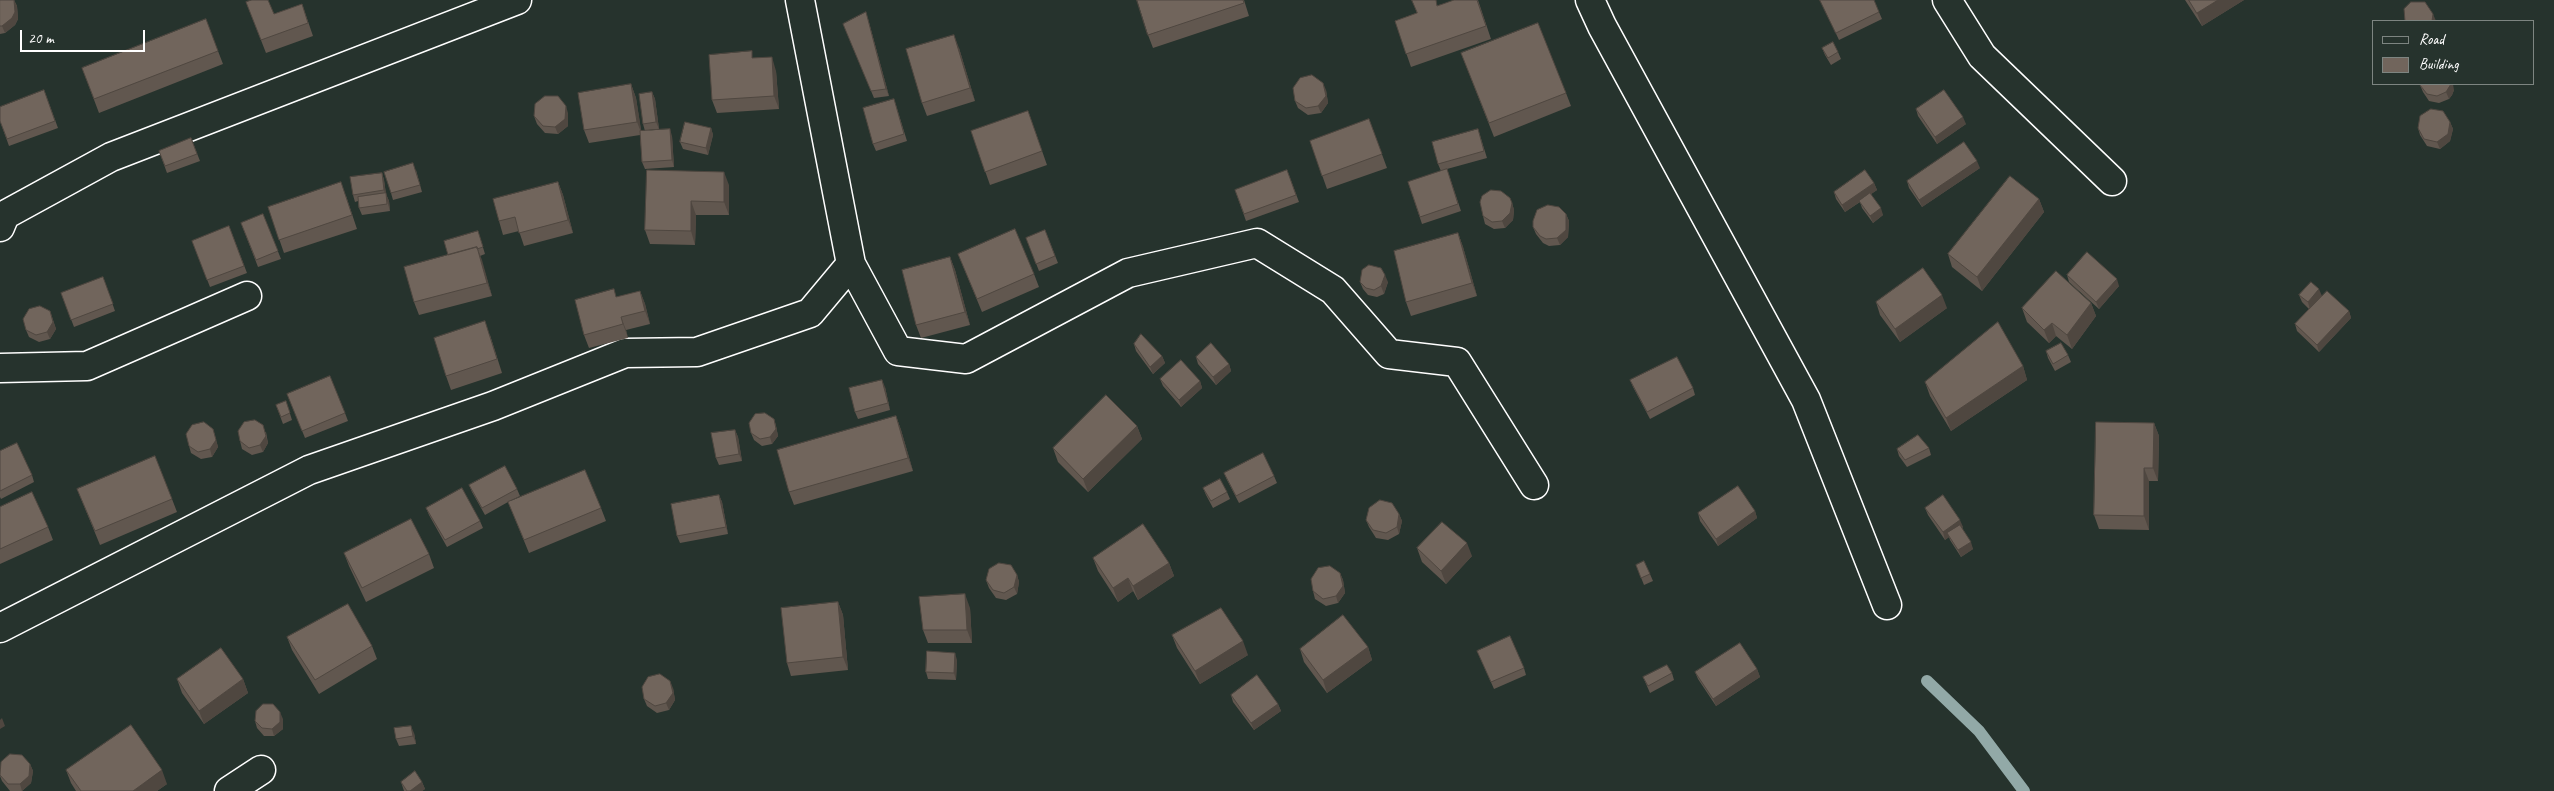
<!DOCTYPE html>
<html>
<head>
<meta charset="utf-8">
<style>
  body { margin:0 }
  #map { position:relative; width:2554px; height:791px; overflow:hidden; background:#26332d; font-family:Caveat,sans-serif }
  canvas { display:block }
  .legend { position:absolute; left:2372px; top:20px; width:162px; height:65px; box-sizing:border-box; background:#26332d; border:1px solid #7d8581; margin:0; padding:6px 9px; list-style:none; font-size:15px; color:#fff }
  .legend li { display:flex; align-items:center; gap:10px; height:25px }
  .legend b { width:25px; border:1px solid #7d8581 }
  .scale { position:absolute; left:20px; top:30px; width:125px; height:22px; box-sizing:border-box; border:2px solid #fff; border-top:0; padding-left:6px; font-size:15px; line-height:18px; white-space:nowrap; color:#fff; -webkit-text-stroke:4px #26332d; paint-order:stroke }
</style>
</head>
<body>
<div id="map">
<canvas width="2554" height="791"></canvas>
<ul class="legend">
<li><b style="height:6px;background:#26332d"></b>Road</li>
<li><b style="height:14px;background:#71655c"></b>Building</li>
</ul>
<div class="scale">20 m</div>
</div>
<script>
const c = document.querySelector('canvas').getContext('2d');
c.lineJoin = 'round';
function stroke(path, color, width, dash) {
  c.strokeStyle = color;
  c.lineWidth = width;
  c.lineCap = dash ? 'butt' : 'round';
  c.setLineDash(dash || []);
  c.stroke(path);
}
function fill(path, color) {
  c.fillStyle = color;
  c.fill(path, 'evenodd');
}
const stream = new Path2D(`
  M1927 681 1979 731 2024 791`);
const street = new Path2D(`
  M800 0 851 264 898 351 966 359 1128 273 1257 243 1333 290 1389 354 1457 362 1534 485
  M1590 0 1602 26 1806 400 1887 605
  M1947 0 1982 56 2112 181
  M0 227 5 215 111 157 517 0
  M0 368 87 366 247 296
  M0 628 309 470 493 406 625 353 697 352 810 313 851 264
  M229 791 261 770`);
const wall = new Path2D(`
  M0 0H14L17 6 18 19 15 25 5 33 0 34Z
  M1244 0 1249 16 1153 48 1148 35Z
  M1478 0 1491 39 1411 67 1395 21 1438 5Z
  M1820 0 1879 12 1882 19 1839 40Z
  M2185 0H2244L2202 26Z
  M246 2 274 14 302 4 313 36 266 53Z
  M868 19 889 96 874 98 846 31Z
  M959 48 975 101 927 116 922 103Z
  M1822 48 1838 52 1841 59 1831 65 1825 55Z
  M218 51 223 64 99 113 82 68Z
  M1461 53 1566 93 1571 106 1494 137Z
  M755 58 776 71 779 109 717 113 712 100Z
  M631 84 636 98 641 131H645L643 124 652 92 655 99 659 129 648 130 672 136 674 167 645 169 642 162 640 135 589 143 584 130Z
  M2420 85 2454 90 2452 95 2449 99 2439 103 2429 101 2423 92Z
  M44 90 58 128 9 146 0 121Z
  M1326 90 1328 103 1321 113 1308 115 1298 108 1295 101Z
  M894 99 907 141 876 151 873 144Z
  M1916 109 1966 124 1937 144 1918 116Z
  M1028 111 1047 165 990 185 971 131Z
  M568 113V126L558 134 545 133 537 124 534 116Z
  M1369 119 1387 168 1327 189 1310 141Z
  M2450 122 2453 129 2450 141 2440 149 2427 146 2420 135 2418 128Z
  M711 128 713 135 708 155 683 149 680 142Z
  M1478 129 1487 158 1447 169 1461 211 1422 224 1408 182 1441 171 1438 164Z
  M191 138 200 161 167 173 159 151Z
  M1980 168 1922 207 1909 188 1907 181Z
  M416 170 422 192 393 200 391 193Z
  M647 170 729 185V215H696L695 245 650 244 645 230Z
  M1287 170 1299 202 1246 221 1235 190Z
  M382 173 384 180 386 194 389 201 390 211 362 215 359 208 358 201 355 202 353 195Z
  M558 182 563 195 573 233 524 246 519 231 503 235 499 221Z
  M1874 183 1877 190 1871 194 1883 215 1873 223 1862 208 1860 202 1845 212 1836 199 1834 192Z
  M346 196 357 229 284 253 268 207Z
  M2039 199 2044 212 1982 291 1952 267 1948 254Z
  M1512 203 1514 210 1513 220 1505 228 1494 229 1485 224 1483 216Z
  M263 214 281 259 258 267 241 223Z
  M1566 214 1569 221 1568 237 1560 245 1549 246 1543 243 1536 234 1533 227Z
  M229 226 247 273 210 287 192 241Z
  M1045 230 1058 263 1039 271 1026 238Z
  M478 231 485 254 480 256 492 296 419 315 414 302 448 255Z
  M1458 233 1463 247 1477 296 1411 316 1406 302Z
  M958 254 1034 274 1039 287 982 312Z
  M950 257 955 270 970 325 921 338 916 325Z
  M2067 275 2119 286 2099 309 2069 282Z
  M103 277 115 311 74 327 61 293Z
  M1360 282H1388L1384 294 1377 297 1368 295 1363 289Z
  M640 291 645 304 650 324 626 330 628 338 589 348 584 335 617 297Z
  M2299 295 2322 296 2349 311 2351 318 2319 352 2297 331 2295 324 2309 309 2302 302Z
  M1876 302 1947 308 1900 342 1880 315Z
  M2091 303 2096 316 2072 349 2056 336 2049 343 2027 322 2022 308Z
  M50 311 56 329 50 339 39 342 29 337 26 330Z
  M490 335 502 373 451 390 446 376Z
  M1134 344 1162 356 1165 363 1153 374 1136 351Z
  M2046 351 2068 355 2071 362 2055 371 2048 358Z
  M1196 357 1229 364 1231 371 1216 385 1198 364Z
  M2023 366 2027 380 1951 431 1930 396 1925 382Z
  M1160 379 1200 381 1202 388 1181 407 1163 386Z
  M1630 380 1693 388 1695 395 1650 419 1633 387Z
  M885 387 890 410 858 419 855 412Z
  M286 401 292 420 283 424 276 405Z
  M290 401 345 413 348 421 305 438Z
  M896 416 901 430 913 471 794 505 789 492Z
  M774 419 776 426 778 436 772 444 762 446 754 440 751 433Z
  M2154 423 2159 436 2158 481H2149V530L2099 529 2094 515Z
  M1137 426 1142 439 1088 492 1058 462 1053 448Z
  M213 429 218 447 212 457 201 459 191 453 189 446Z
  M735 430 738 437 742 461 719 465 716 458Z
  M266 432 268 443 263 452 252 455 242 449 240 441Z
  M1929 448 1931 455 1907 467 1899 456 1897 449Z
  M0 451 32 475 34 482 1 499 0 497Z
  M1224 473 1274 476 1277 483 1239 503 1227 480Z
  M469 485 517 489 520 496 510 501 601 508 606 521 529 553 508 502 485 515 472 492Z
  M1203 488 1227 492 1230 499 1213 508 1206 495Z
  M77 489 172 499 177 512 100 545Z
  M719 495 722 502 728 534 680 543 677 536Z
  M0 507 48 527 53 540 0 564Z
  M426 508 480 521 483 528 447 547 429 515Z
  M1925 508 1963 527 1962 528 1973 549 1961 557 1950 540 1949 537 1945 540 1928 515Z
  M1755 511 1757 518 1718 546 1700 521 1698 513Z
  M1399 514 1402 521 1399 534 1388 540 1376 538 1369 527 1366 520Z
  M1417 548 1472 556 1446 584 1422 562Z
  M344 553 429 554 434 568 366 602 349 566Z
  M1093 558 1169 563 1174 576 1138 600 1133 591 1118 602 1098 571Z
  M1636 565 1650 574 1653 581 1644 585Z
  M1340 573 1343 580 1345 593 1338 603 1326 606 1315 599 1313 591Z
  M1017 575 1019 582 1017 594 1006 600 996 598 989 588 986 580Z
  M838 602 843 615 848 670 791 676 787 663Z
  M970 608 972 643H928L923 630Z
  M1172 635 1248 655 1200 684 1177 648Z
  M287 637 372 646 377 659 319 694 292 650Z
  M1368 647 1372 660 1327 693 1304 662 1300 649Z
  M1477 651 1524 668 1526 675 1494 689Z
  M957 660 956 680 928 679 926 672Z
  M1757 669 1760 677 1716 706 1698 679 1695 672Z
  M1672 673 1674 680 1650 693 1643 677Z
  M177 679H243L248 693 204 724 182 693Z
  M673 688 675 700 669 710 657 713 647 706 644 699Z
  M1231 695 1278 704 1281 711 1254 730 1233 702Z
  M283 719V729L274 736H264L257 728 255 721Z
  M414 733 416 744 399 746 396 739Z
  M30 764 33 771 31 783 22 791H10L2 781 0 776V768Z
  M66 770 167 784 157 791H76L71 783Z
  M401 782H422L425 789 422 791H404Z`);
const shadedWall = new Path2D(`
  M14 0 17 6 18 19 15 25 5 33 2 26Z
  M2218 0H2244L2202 26 2197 13Z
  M866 12 868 19 889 96 886 89Z
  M2433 14 2436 21H2432Z
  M954 35 959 48 975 101 970 88Z
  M772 57 776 71 779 109 774 96Z
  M1323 83 1326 90 1328 103 1321 113 1318 106Z
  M631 84 636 98 642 135 637 122Z
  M2451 84H2453L2454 90 2452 95 2449 99 2446 92Z
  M652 92 655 99 659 129 656 122Z
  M566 106 568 113V126L558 134 555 127Z
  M1963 117 1966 124 1937 144 1935 137Z
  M2450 122 2453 129 2450 141 2440 149 2437 142Z
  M711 128 713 135 708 155 706 148Z
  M670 129 672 136 674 167 672 160Z
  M1977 161 1980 168 1922 207 1919 200Z
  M724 172 729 185V215L724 202Z
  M382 173 384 180 386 194 389 201 390 211 384 190Z
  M558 182 563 195 573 233 568 220Z
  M1874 183 1877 190 1845 212 1842 205Z
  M2039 199 2044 212 1982 291 1977 277Z
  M691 201 696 215 695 245 691 231Z
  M1512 203 1514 210 1513 220 1505 228 1502 221Z
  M1881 208 1883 215 1873 223 1870 216Z
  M1566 214 1569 221 1568 237 1560 245 1557 238Z
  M1458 233 1463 247 1477 296 1472 283Z
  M477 247 482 260 492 296 487 283Z
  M950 257 955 270 970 325 965 312Z
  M1385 275 1388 282 1384 294 1381 286Z
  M2117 279 2119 286 2099 309 2096 302Z
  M2319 289 2322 296 2310 310 2308 302Z
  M640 291 645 304 650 324 645 311Z
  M1942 295 1947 308 1900 342 1895 329Z
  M2091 303 2096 316 2072 349 2067 335Z
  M50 311 56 329 50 339 47 332Z
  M2349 311 2351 318 2319 352 2317 345Z
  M621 317 626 330 628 338 623 324Z
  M2052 323 2056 336 2049 343 2044 330Z
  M1162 356 1165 363 1153 374 1150 367Z
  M1229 364 1231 371 1216 385 1213 377Z
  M2023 366 2027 380 1951 431 1946 418Z
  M882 380 885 387 890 410 888 403Z
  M1200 381 1202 388 1181 407 1179 400Z
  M896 416 901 430 913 471 908 458Z
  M774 419 776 426 778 436 772 444 770 437Z
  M2154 423 2159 436 2158 481 2153 468Z
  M263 425 268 443 263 452 260 445Z
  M1137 426 1142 439 1088 492 1083 479Z
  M213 429 218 447 212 457 210 449Z
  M735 430 738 437 742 461 739 454Z
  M2144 468 2149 481V530L2144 516Z
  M719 495 722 502 728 534 726 527Z
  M1755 511 1757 518 1718 546 1716 539Z
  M1399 514 1402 521 1399 534 1397 527Z
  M1960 520 1963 527 1949 537 1947 533 1949 537 1945 540 1943 532Z
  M1971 542 1973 549 1961 557 1958 550Z
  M1467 543 1472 556 1446 584 1441 571Z
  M1169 563 1174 576 1138 600 1133 586Z
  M1340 573 1343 580 1345 593 1338 603 1336 596Z
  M1017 575 1019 582 1017 594 1014 587Z
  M1128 578 1133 591 1118 602 1113 588Z
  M965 594 970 608 972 643 967 630Z
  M838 602 843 615 848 670 843 657Z
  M1243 641 1248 655 1200 684 1195 671Z
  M1368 647 1372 660 1327 693 1323 680Z
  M955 653 957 660 956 680 954 673Z
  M1757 669 1760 677 1716 706 1713 699Z
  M243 679 248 693 204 724 199 711Z
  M670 681 673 688 675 700 669 710 666 703Z
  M1278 704 1281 711 1254 730 1251 723Z
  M280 712 283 719V729L274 736 272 729Z
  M2 718 5 726 0 729V720Z
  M411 726 414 733 416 744 413 736Z
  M30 764 33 771 31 783 22 791 20 784Z
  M162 770 167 784 157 791H133Z
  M422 782 425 789 422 791H410Z`);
const building = new Path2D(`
  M0 0H14L15 12 12 18 2 26H0Z
  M252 0H268L274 14 302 4 308 23 261 40 246 2Z
  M1137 0H1243L1244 3 1148 35Z
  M1412 0H1436L1437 6 1454 0H1477L1486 26 1406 54 1395 21 1417 13Z
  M1820 0H1874L1879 12 1836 33Z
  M2189 0H2218L2197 13Z
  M2411 2H2425L2433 14 2432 21H2405L2404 9Z
  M866 12 886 89 871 91 843 24Z
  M206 19 218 51 94 99 82 68Z
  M1538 23 1566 93 1489 123 1461 53Z
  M954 35 970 88 922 103 906 49Z
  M1833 42 1838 52 1828 58 1822 48Z
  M752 51V58L772 57 774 96 712 100 709 55Z
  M1312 75 1323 83 1326 96 1318 106 1306 108 1295 101 1293 88 1300 78Z
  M631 84 637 122 584 130 578 93Z
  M2420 84H2451L2446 92 2437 96 2427 94 2420 85Z
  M44 90 55 121 7 139 0 121V107Z
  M1944 90 1963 117 1935 137 1916 109Z
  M652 92 656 122 643 124 639 94Z
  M545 96H558L566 106 565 119 555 127 543 126 534 116 535 104Z
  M894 99 904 134 873 144 863 108Z
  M2431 109 2443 111 2450 122 2448 134 2437 142 2424 139 2418 128 2420 116Z
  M1028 111 1042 151 985 172 971 131Z
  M1369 119 1382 154 1322 176 1310 141Z
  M685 122 711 128 706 148 680 142Z
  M670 129 672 160 642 162 640 131Z
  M1478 129 1484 151 1438 164 1432 142Z
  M191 138 197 154 165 166 159 151Z
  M1964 142 1977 161 1919 200 1907 181Z
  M413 163 420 185 391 193 384 172Z
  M1447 169 1458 204 1420 217 1408 182Z
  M647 170 724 172V202L691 201V231L645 230Z
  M1287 170 1296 195 1244 214 1235 190Z
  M1865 170 1874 183 1842 205 1834 192Z
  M382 173 384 190 353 195 350 177Z
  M2010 176 2039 199 1977 277 1948 254Z
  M341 182 352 215 279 240 268 207Z
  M558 182 568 220 519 233 515 217 499 221 493 199Z
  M1491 190 1501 191 1510 198 1512 203 1510 213 1502 221 1492 222 1483 216 1480 202 1482 196Z
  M386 193 387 204 359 208 358 197Z
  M1870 193 1881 208 1870 216 1859 201Z
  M1548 205 1559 207 1566 214V230L1557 238 1546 239 1540 236 1533 227V221L1537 210Z
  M263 214 278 251 256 260 241 223Z
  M229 226 244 266 207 280 192 241Z
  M1015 229 1034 274 977 299 958 254Z
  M1045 230 1055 256 1036 264 1026 238Z
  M478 231 483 247 477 249V247L448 255 444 241Z
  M1458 233 1472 283 1406 302 1394 251Z
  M477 247 487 283 414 302 404 267Z
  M2087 252 2117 279 2096 302 2067 275Z
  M950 257 965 312 916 325 902 270Z
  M1369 265 1381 268 1385 275 1381 286 1374 290 1366 288 1360 282 1362 270Z
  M1923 268 1942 295 1895 329 1876 302Z
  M2056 271 2091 303 2067 335 2052 323 2044 330 2022 308Z
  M103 277 113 304 71 320 61 293Z
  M2311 282 2319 289 2308 302 2299 295Z
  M614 289 616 297 640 291 645 311 621 317 623 324 584 335 575 300Z
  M2327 291 2349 311 2317 345 2295 324Z
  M40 306 50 311 53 322 47 332 36 335 26 330 23 319 29 309Z
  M485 321 497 359 446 376 434 338Z
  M1998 322 2023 366 1946 418 1925 382Z
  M1141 334 1162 356 1150 367 1134 344Z
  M1211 343 1229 364 1213 377 1196 357Z
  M2061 343 2068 355 2053 364 2046 351Z
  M1677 357 1693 388 1647 412 1630 380Z
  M1181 360 1200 381 1179 400 1160 379Z
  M330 376 345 413 302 431 287 394Z
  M882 380 888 403 855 412 849 388Z
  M1106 395 1137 426 1083 479 1053 448Z
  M286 401 290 413 281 417 276 405Z
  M765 413 774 419 776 429 770 437 760 439 751 433 749 423 755 414Z
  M896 416 908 458 789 492 777 450Z
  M255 420 263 425 266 436 260 445 249 448 240 441 238 431 244 422Z
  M204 422 213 429 216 440 210 449 198 452 189 446 186 434 192 425Z
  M2096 422 2154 423 2153 468H2144V516L2094 515Z
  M735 430 739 454 716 458 711 433Z
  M1918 435 1929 448 1905 460 1897 449Z
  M17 443 32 475 0 491V451Z
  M1263 453 1274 476 1236 496 1224 473Z
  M155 456 172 499 95 531 77 489Z
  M505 466 517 489 482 508 469 485Z
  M585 470 601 508 524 540 508 502Z
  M1220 479 1227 492 1211 501 1203 488Z
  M1738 486 1755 511 1716 539 1698 513Z
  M462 488 480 521 445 540 426 508Z
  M32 492 48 527 0 549V507Z
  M719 495 726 527 677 536 671 504Z
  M1943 495 1960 520 1943 532 1925 508Z
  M1380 500 1392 503 1399 514 1397 527 1386 533 1373 530 1366 520 1369 508Z
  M411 519 429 554 362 588 344 553Z
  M1442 522 1467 543 1441 571 1417 548Z
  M1143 524 1169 563 1133 586 1128 578 1113 588 1093 558Z
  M1960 525 1971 542 1958 550 1947 533Z
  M1644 561 1650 574 1641 578 1636 565Z
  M999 563 1011 565 1017 575 1014 587 1004 593 993 590 986 580 989 569Z
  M1330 566 1340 573 1343 586 1336 596 1323 599 1313 591 1311 579 1318 568Z
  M965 594 967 630H923L919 597Z
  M838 602 843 657 787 663 781 608Z
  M348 604 372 646 315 680 287 637Z
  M1221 608 1243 641 1195 671 1172 635Z
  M1343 615 1368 647 1323 680 1300 649Z
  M1510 636 1524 668 1491 682 1477 651Z
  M1740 643 1757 669 1713 699 1695 672Z
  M221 648 243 679 199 711 177 679Z
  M927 651 955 653 954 673 926 672Z
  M1667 665 1672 673 1648 686 1643 677Z
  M660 674 670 681 673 693 666 703 655 706 644 699 642 687 648 677Z
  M1257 675 1278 704 1251 723 1231 695Z
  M263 704H273L280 712V722L272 729 262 728 255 721 256 711Z
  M131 725 162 770 133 791H81L66 770Z
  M411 726 413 736 396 739 394 728Z
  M10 754 22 755 30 764 29 776 20 784H8L0 775 1 762Z
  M415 771 422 782 410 791H407L401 782Z`);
stroke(stream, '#92a9a7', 12);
stroke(street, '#fff', 31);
stroke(street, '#26332d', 28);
fill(wall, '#61574f');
fill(shadedWall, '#4f4740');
fill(building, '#71655c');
stroke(building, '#4f4740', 1);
</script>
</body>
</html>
